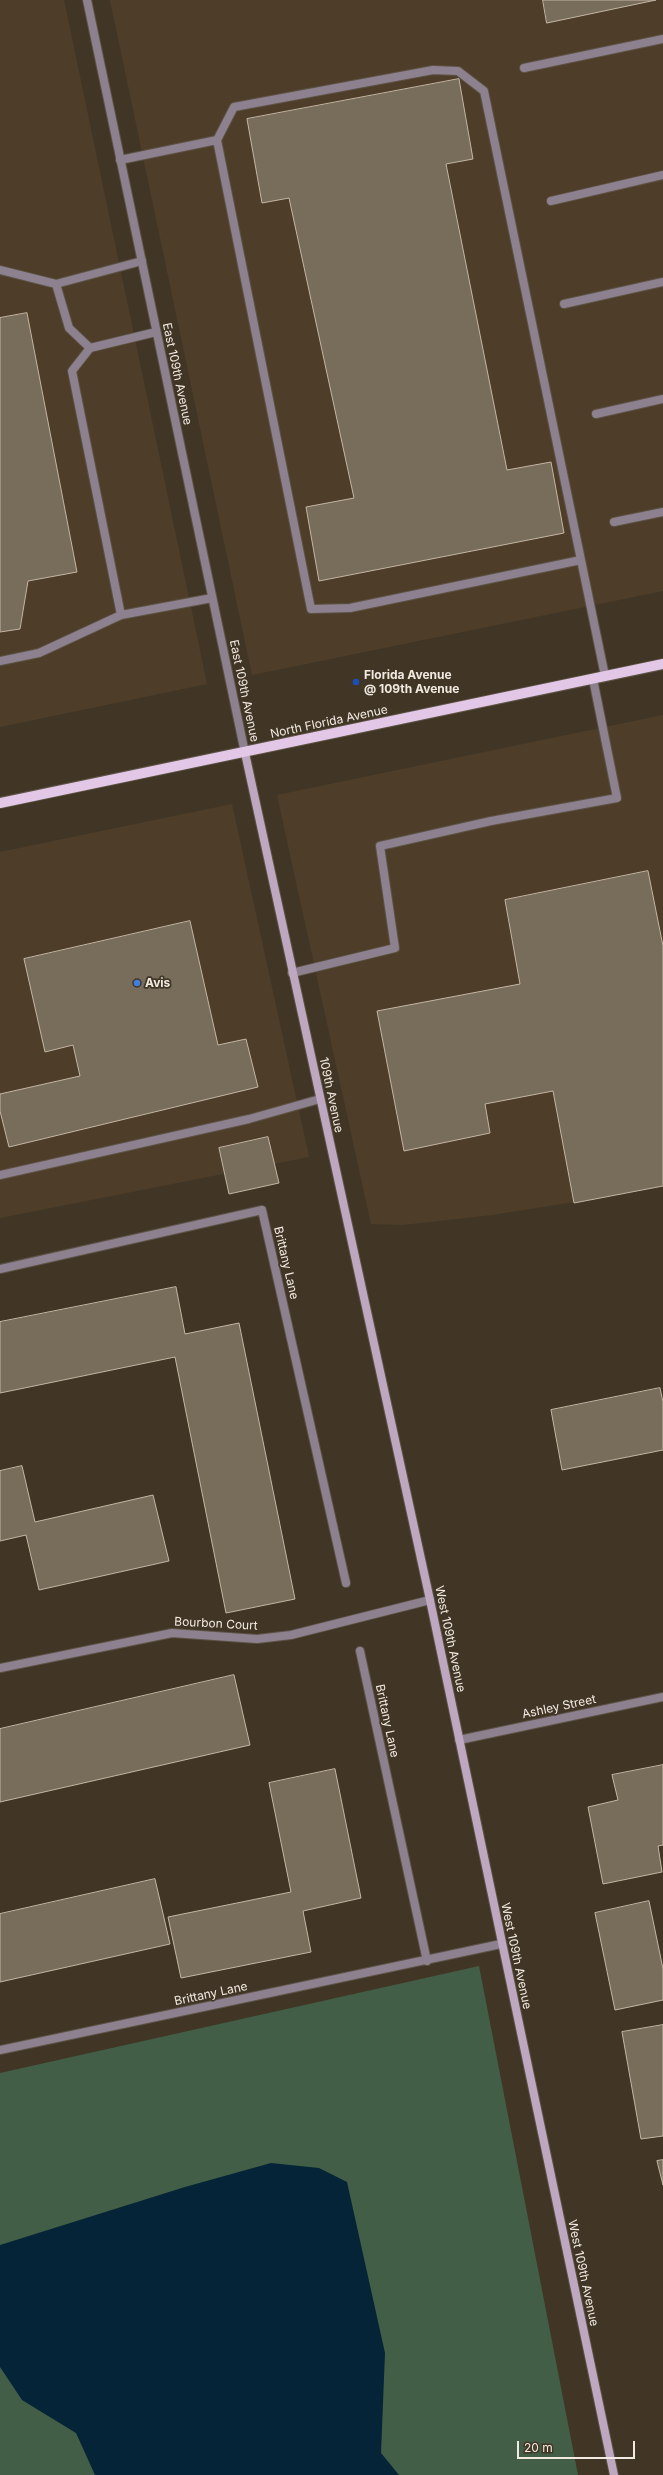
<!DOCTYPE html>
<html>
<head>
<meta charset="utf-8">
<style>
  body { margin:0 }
  #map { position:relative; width:663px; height:2475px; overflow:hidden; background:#413626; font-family:Inter,sans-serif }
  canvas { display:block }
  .scale { position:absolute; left:517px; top:2441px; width:118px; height:18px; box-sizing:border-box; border:2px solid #f2eae1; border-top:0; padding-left:5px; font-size:12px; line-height:14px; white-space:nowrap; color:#f2eae1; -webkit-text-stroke:3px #413626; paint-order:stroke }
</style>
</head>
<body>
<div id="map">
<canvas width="663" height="2475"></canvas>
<div class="scale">20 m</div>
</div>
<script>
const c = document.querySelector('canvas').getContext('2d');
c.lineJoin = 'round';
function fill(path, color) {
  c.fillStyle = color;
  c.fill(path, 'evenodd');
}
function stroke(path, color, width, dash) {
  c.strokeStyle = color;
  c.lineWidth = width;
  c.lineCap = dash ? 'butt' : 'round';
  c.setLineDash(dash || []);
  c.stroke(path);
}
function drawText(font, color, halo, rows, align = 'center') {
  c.font = font + ' Inter,sans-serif';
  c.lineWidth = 3.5;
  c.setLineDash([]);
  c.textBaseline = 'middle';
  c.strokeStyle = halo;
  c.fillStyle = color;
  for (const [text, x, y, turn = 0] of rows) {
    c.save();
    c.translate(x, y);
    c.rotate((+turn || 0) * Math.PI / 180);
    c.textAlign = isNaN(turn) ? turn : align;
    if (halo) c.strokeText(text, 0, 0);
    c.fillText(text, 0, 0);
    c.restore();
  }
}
const built = new Path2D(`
  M0 0H64L207 684 0 727Z
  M110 0H663V591L252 675Z
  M663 715V1172L574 1202 492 1215 403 1225 371 1224 277 795Z
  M232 804 309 1157 0 1218V852Z`);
const green = new Path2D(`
  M479 1966 578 2475H0V2073Z`);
const water = new Path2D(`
  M271 2163 319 2168 347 2182 385 2353 381 2453 399 2475H95L76 2433 22 2400 0 2367V2245L185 2187Z`);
const building = new Path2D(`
  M543 0H656L547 23Z
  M459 79 473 159 446 164 507 470 551 462 564 533 319 581 306 507 354 498 289 198 262 203 247 119Z
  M27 313 77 572 28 581 20 629 0 632V318Z
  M648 871 663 946V1186L574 1203 553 1091 485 1104 490 1133 404 1151 377 1011 520 984 505 900Z
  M190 921 218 1045 246 1039 258 1087 9 1147 0 1111V1094L80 1076 73 1045 45 1052 24 959Z
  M268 1137 279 1183 229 1194 219 1148Z
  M176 1287 185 1334 239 1323 295 1599 226 1613 175 1357 0 1393V1322Z
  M660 1388 663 1402V1450L562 1470 551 1410Z
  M22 1466 35 1522 153 1495 169 1561 39 1590 26 1535 0 1541V1471Z
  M234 1675 250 1745 0 1802V1729Z
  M663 1765V1845L658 1846 662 1872 603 1884 588 1807 618 1800 612 1775Z
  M335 1769 361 1898 303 1911 311 1952 181 1978 168 1917 291 1892 269 1783Z
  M155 1879 170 1944 0 1982V1914Z
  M649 1901 663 1969V2000L615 2010 595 1913Z
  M663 2025V2136L641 2139 622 2032Z
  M663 2160V2185L657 2161Z`);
const lane = new Path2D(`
  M524 68 663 39
  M217 140 311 609 350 608 581 560
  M120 160 217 140 234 107 433 70 458 71 484 91 605 676
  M551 201 663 175
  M0 270 56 284
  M564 304 663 282
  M90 348 69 328 56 284 142 261
  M596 414 663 399
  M614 522 663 512
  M121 615 72 371 90 348 156 332
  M0 661 39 653 121 615 212 598
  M292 973 395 948 380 846 491 821 617 798 593 679
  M0 1175 249 1119 320 1099
  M0 1269 262 1210 346 1583
  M360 1651 427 1961
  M0 1668 172 1633 257 1639 291 1635 430 1600
  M0 2050 501 1944`);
const street = new Path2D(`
  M87 0 245 753
  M459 1740 663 1697`);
const secondary = new Path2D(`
  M245 753 430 1600 614 2475`);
const primary = new Path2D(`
  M0 803 663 664`);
const markers = [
  [356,682,4,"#1a4fb4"],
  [137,983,4,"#3f7fe0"]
];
const streetNames = [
  ["East 109th Avenue",177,374,78],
  ["East 109th Avenue",244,691,78],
  ["North Florida Avenue",329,722,-12],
  ["109th Avenue",331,1095,78],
  ["Brittany Lane",286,1263,77],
  ["Bourbon Court",216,1624,3],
  ["West 109th Avenue",450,1639,78],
  ["Ashley Street",559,1707,-12],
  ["Brittany Lane",387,1721,78],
  ["West 109th Avenue",516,1956,78],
  ["Brittany Lane",211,1994,-12],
  ["West 109th Avenue",583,2273,78]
];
const poiNames = [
  ["Florida Avenue",364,675],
  ["@ 109th Avenue",364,689],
  ["Avis",145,983]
];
fill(built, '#4e3e29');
fill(green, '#425e46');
fill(water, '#062437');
fill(building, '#786c5b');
stroke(building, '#c4b6a4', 1);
stroke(lane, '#5d5344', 10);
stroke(street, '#5d5344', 10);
stroke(secondary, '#5d5344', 10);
stroke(primary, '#5d5344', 12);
stroke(lane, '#8d808f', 8);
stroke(street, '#8d808f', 8);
stroke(secondary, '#bea8c1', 8);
stroke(primary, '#e3c7e7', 10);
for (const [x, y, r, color] of markers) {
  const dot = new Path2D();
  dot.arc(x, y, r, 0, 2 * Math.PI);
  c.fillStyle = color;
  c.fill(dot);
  stroke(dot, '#413626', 1.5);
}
drawText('12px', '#f2eae1', '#413626', streetNames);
drawText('bold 12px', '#f2eae1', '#413626', poiNames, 'left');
</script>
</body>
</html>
